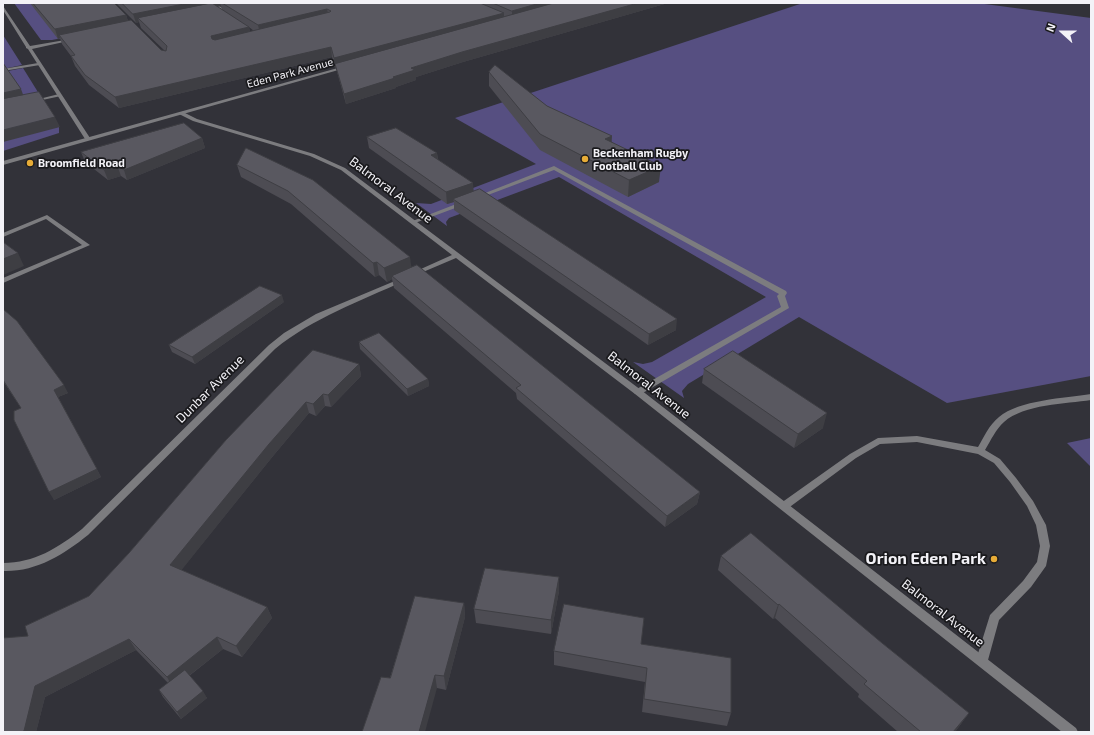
<!DOCTYPE html>
<html>
<head>
<meta charset="utf-8">
<style>
  body { margin:0 }
  #map { position:relative; width:1094px; height:735px; overflow:hidden; background:#323239; font-family:"Exo 2",sans-serif }
  canvas { display:block }
  .frame { position:absolute; inset:0; border:4px solid #f3f2f7; pointer-events:none }
  .north { position:absolute; left:1042px; top:12px; width:40px; height:40px; -webkit-text-stroke:3px #1a1a1d; paint-order:stroke; rotate:291deg; font-size:11px; font-weight:700; line-height:16px; text-align:center; color:#f3f2f7 }
  .north::after { content:''; display:block; margin:auto; width:14px; height:18px; background:#f3f2f7; clip-path:polygon(50% 0,100% 100%,50% 72%,0 100%) }
</style>
</head>
<body>
<div id="map">
<canvas width="1094" height="735"></canvas>
<div class="frame"></div>
<div class="north">N</div>
</div>
<script>
const c = document.querySelector('canvas').getContext('2d');
c.lineJoin = 'round';
function fill(path, color) {
  c.fillStyle = color;
  c.fill(path, 'evenodd');
}
function stroke(path, color, width, dash) {
  c.strokeStyle = color;
  c.lineWidth = width;
  c.lineCap = dash ? 'butt' : 'round';
  c.setLineDash(dash || []);
  c.stroke(path);
}
function drawText(font, color, halo, rows, align = 'center') {
  c.font = font + ' "Exo 2",sans-serif';
  c.lineWidth = 3.5;
  c.setLineDash([]);
  c.textBaseline = 'middle';
  c.strokeStyle = halo;
  c.fillStyle = color;
  for (const [text, x, y, turn = 0] of rows) {
    c.save();
    c.translate(x, y);
    c.rotate((+turn || 0) * Math.PI / 180);
    c.textAlign = isNaN(turn) ? turn : align;
    if (halo) c.strokeText(text, 0, 0);
    c.fillText(text, 0, 0);
    c.restore();
  }
}
const green = new Path2D(`
  M14 3H109L128 25 52 40H41Z
  M803 3H977L1091 18V376L947 403 799 317 688 384 682 391 684 398 633 362 643 364 652 362 766 297 559 177 449 218 446 222 447 226 416 203 431 204 536 164 455 118Z
  M3 35 22 65 3 69Z
  M23 68 41 97 3 106V72Z
  M3 109 59 127V133L3 151Z
  M1091 438V467L1067 443Z`);
const service = new Path2D(`
  M210 3H215L224 9 221 10Z
  M38 63 40 64V65L3 71V69Z
  M59 94H61V96L33 102 31 101Z
  M554 166 786 291 787 293 785 296 789 308 641 394H635L634 392 635 390 781 307 777 296 779 294 554 170 480 198 478 199 475 197Z
  M464 201 466 202V204L415 223H411L410 222Z
  M47 215 90 245 3 283V278L82 245 46 219 3 237V233Z
  M1091 394V400C1066 404 1024 404 1004 422 996 429 991 440 985 450L1000 459 1016 478 1033 501 1046 525 1050 546 1046 566 1031 587 999 620 988 660 986 664 982 665 978 664 976 660 990 615 1023 581 1037 562 1040 546 1036 525 1027 506 1010 482 994 463 978 454 917 442 880 444 856 458 787 509 784 510 781 509 779 506 781 503 850 454 878 438 917 436 978 447C984 437 989 425 999 417 1019 400 1065 398 1091 394Z`);
const minor = new Path2D(`
  M3 6 30 46 71 39 73 40 32 49 90 138 89 139H85L28 49 26 48V47L3 10Z
  M179 112H183L197 119 314 154 345 168 641 390 1076 728 1078 732H1062L635 394 456 258 416 275H412L411 274 412 273 452 255 341 170 310 156 193 121 179 114Z
  M402 278 406 280 404 281C360 301 313 318 275 349L88 535C63 555 36 572 3 571V563C34 563 58 548 82 529L269 345 284 333 316 314Z`);
const tertiary = new Path2D(`
  M345 66 349 67 3 165V161Z`);
const wall = new Path2D(`
  M30 3H668L463 62 416 77V80L396 87V88L346 104 336 68H335L332 57 119 108 89 85 75 66 71 56 62 44 60 38 58 39ZM114 4H117L136 23 139 22 141 28 165 51 161 50 128 21 126 15ZM221 6 222 10 217 7ZM249 27 254 31 250 32Z
  M489 72 547 106 612 142 659 182 628 197 540 150 489 86Z
  M367 137 437 153 438 160 474 192 676 330 648 345 454 210V202L447 204 369 148Z
  M202 138 205 148 127 180 121 176 108 180 85 162 81 152Z
  M246 148 412 268 700 492 697 504 665 527 517 399 516 393 394 288 392 279 387 282 379 275 375 277 291 204 241 177 237 165Z
  M284 302 195 364 172 352 169 345Z
  M3 309 68 393 58 397 101 477 54 500 21 408 3 381Z
  M359 342 428 379 429 386 408 396 360 349Z
  M359 364 361 376 331 407 325 406 316 416 309 413 273 456 181 570 267 607 272 618 242 657 223 649 189 676 207 698 181 719 163 697 159 690 168 683 136 650 45 697 36 732H3L28 636 89 596 129 553 226 440Z
  M704 369 823 428 794 448 702 383Z
  M721 556 882 643 969 713 955 732H898L858 697 859 694 775 618 773 619 718 570Z
  M559 591 551 634 476 623 474 609Z
  M464 603 465 617 446 690 437 688 390 678Z
  M641 644 731 713 727 726 642 712 645 682 554 665V651Z`);
const shadedWall = new Path2D(`
  M189 3H220L221 6 142 22 138 18 139 22 136 23 133 14Z
  M540 3H572L512 20V11Z
  M638 3H668L463 62 416 77V80L396 87V88L346 104 344 94 393 77 411 68 462 52Z
  M327 9 329 18 260 34 258 25Z
  M504 13V22L335 64 336 68H335L334 58Z
  M126 15 129 24 59 35 60 38 58 39 55 29Z
  M249 27 251 36 214 45 211 36Z
  M331 47 332 57 119 108 115 97Z
  M21 89 25 100 3 104V93Z
  M55 117 60 127 3 142V130Z
  M612 136 611 151 605 139Z
  M202 138 205 148 127 180 124 170Z
  M437 153 438 165 431 155Z
  M117 165 121 176 108 180 104 170Z
  M661 166 659 182 628 197 629 180Z
  M473 183 474 195 453 199 454 202 447 204 446 192Z
  M18 253 24 266 3 275V259Z
  M410 257 412 271 392 276V279L387 282 384 268Z
  M377 262 379 275 375 277 373 263Z
  M282 295 284 302 195 364 192 357Z
  M677 319 676 330 648 345 649 334Z
  M359 364 361 376 331 407 328 395Z
  M428 379 429 386 408 396 407 389Z
  M64 385 68 393 58 397 54 390Z
  M323 394 325 406 316 416 313 404Z
  M306 402 309 413 273 456 176 577 170 565 269 444Z
  M827 413 823 428 794 448 798 434Z
  M97 469 101 477 54 500 49 492Z
  M700 492 697 504 665 527 667 516Z
  M559 577V591L551 634V620Z
  M464 603 465 617 446 690 444 676Z
  M779 604 775 618 773 619 778 605Z
  M267 607 272 618 242 657 236 646Z
  M217 637 223 649 173 688 167 677Z
  M129 639 136 650 45 697 36 732H21L35 686Z
  M435 675 437 688 425 732H419Z
  M203 691 207 698 181 719 177 712Z
  M969 713 955 732H953Z`);
const building = new Path2D(`
  M33 3H114L126 15 55 29Z
  M122 3H189L133 14Z
  M212 3 249 27 211 36 212 39 215 40 330 12 331 11 327 9 258 25 222 3H480L504 13 334 58 331 47 115 97 85 75 71 56 75 55 59 35 131 20 161 50 166 51 167 46 138 18Z
  M493 3H540L512 11Z
  M554 3H638L462 52 411 68 415 70 393 77 395 78 344 94 335 64Z
  M3 63 21 89 3 93Z
  M495 65 547 106 612 136 605 139 661 166 629 180 540 134 489 72Z
  M39 92 55 117 3 130V99Z
  M184 123 202 138 124 170 117 165 104 170 81 152Z
  M396 128 437 153 431 155 473 183 446 192 367 137Z
  M246 148 313 180 410 257 384 268 377 262 373 263 288 191 237 165Z
  M480 189 677 319 649 334 453 199Z
  M3 242 18 253 3 259Z
  M417 265 700 492 667 516 516 388 521 385 392 276Z
  M260 286 282 295 192 357 169 345Z
  M3 309 17 321 64 385 54 390 97 469 49 492 14 420V411L21 408 3 380Z
  M379 333 428 379 407 389 359 342Z
  M313 350 359 364 328 395 323 394 313 404 306 402 269 444 170 565 267 607 236 646 217 637 167 677 129 639 35 686 24 731 21 732H3V638L28 636 25 626 89 596 129 553 226 440Z
  M733 351 827 413 798 434 704 369Z
  M751 533 882 643 969 713 953 732H921L864 684 867 681 779 604 778 605 721 556Z
  M485 568 559 577 551 620 474 609Z
  M415 596 464 603 444 676 435 675 419 732H362L381 677 390 678Z
  M564 604 644 618 641 644 731 658V713L644 699 647 668 554 651Z
  M185 670 203 691 177 712 159 690Z`);
const markers = [
  [585,159,4,"#e7ac37"],
  [30,163,4,"#e7ac37"],
  [994,559,4,"#e7ac37"]
];
const farStreetnames = [
  ["Eden Park Avenue",290,73,-15]
];
const farPoinames = [
  ["Beckenham Rugby",593,153],
  ["Football Club",593,166],
  ["Broomfield Road",38,163]
];
const streetNames = [
  ["Balmoral Avenue",391,190,37],
  ["Balmoral Avenue",649,385,38],
  ["Dunbar Avenue",210,389,-45],
  ["Balmoral Avenue",943,613,38]
];
const nearPoinames = [
  ["Orion Eden Park",986,559]
];
fill(green, '#564f81');
fill(service, '#7c7c7f');
fill(minor, '#7c7c7f');
fill(tertiary, '#7c7c7f');
fill(wall, '#4d4c53');
fill(shadedWall, '#3e3e43');
fill(building, '#595860');
stroke(building, '#3e3e43', 1);
for (const [x, y, r, color] of markers) {
  const dot = new Path2D();
  dot.arc(x, y, r, 0, 2 * Math.PI);
  c.fillStyle = color;
  c.fill(dot);
  stroke(dot, '#1a1a1d', 1.5);
}
drawText('11px', '#f3f2f7', '#1a1a1d', farStreetnames);
drawText('bold 11px', '#f3f2f7', '#1a1a1d', farPoinames, 'left');
drawText('13px', '#f3f2f7', '#1a1a1d', streetNames);
drawText('bold 16px', '#f3f2f7', '#1a1a1d', nearPoinames, 'right');
</script>
</body>
</html>
